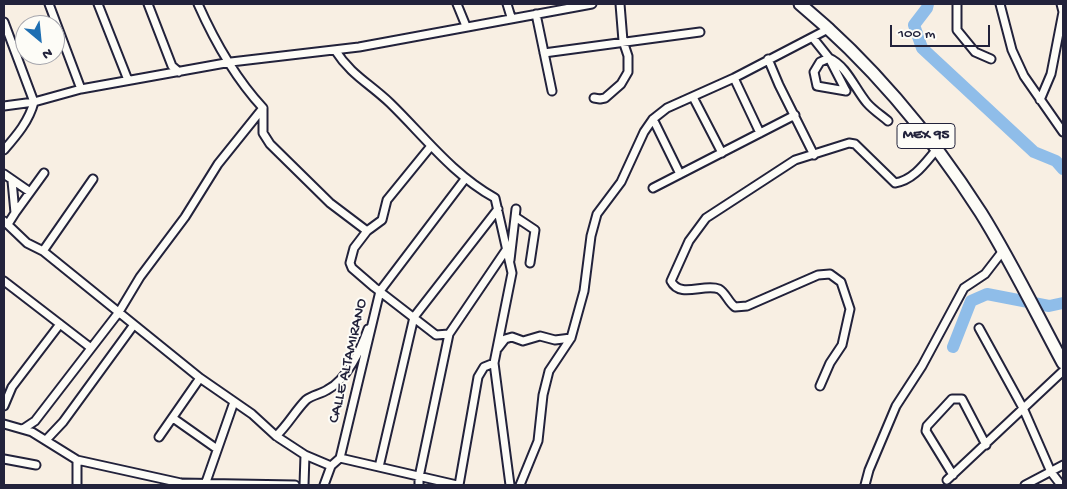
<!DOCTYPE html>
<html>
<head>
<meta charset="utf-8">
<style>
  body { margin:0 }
  #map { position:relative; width:1067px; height:489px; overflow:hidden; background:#f8efe3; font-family:"Gochi Hand",sans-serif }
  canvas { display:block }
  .frame { position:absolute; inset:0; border:5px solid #22223b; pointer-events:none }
  .north { position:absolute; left:15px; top:15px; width:50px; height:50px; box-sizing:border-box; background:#fdfcf7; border:1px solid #a5a5ac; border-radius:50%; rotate:152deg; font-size:14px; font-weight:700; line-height:20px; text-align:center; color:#22223b }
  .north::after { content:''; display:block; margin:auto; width:18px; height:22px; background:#1f6fb2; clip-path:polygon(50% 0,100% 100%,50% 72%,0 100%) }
  .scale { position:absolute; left:890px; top:25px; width:100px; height:22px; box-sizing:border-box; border:2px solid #22223b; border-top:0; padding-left:6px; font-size:15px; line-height:18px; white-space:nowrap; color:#22223b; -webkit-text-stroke:4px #fdfcf7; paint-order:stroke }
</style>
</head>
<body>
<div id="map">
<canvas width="1067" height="489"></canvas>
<div class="frame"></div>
<div class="north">N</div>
<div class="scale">100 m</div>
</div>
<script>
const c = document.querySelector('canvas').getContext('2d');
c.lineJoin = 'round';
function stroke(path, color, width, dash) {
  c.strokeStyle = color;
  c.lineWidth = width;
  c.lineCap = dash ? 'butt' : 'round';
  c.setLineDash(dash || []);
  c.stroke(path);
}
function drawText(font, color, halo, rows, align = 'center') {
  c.font = font + ' "Gochi Hand",sans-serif';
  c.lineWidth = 4;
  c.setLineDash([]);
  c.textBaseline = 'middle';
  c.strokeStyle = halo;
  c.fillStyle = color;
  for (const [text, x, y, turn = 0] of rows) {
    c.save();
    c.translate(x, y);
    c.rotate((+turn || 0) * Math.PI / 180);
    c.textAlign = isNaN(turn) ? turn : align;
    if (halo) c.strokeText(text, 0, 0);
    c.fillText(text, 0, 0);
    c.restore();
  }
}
const river = new Path2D(`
  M928 4 927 8 914 25 922 48 1034 152 1056 161 1063 169
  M953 347 971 301 987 294 1049 306 1063 303`);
const minor = new Path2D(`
  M49 4 81 89
  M98 4 128 80
  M148 4 172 66 179 72
  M198 4C214 40 236 79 263 108V133L270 144 330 203 367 231
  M457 4 466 26
  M507 4 511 17
  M957 4V30L975 52 991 59
  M1000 4 1012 50 1024 76 1063 132
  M536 14 552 91
  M4 22 34 102C29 121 17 135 4 150
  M813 38 829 58 846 91
  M335 50C351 75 369 83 390 103 424 136 452 174 495 198L512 273 494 363 510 485
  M544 53 700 32
  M768 59 779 85 814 155
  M734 78 760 133
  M846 91 817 86 814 72 820 62 829 58C847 66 855 89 867 103 873 110 881 115 888 121
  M693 97 722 153
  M594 98 600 99 605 98 621 84 628 72V56L623 41 620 4
  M1040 100 1051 74 1063 12 1061 4
  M4 106 34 102 81 89 231 62 359 47 592 4
  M653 119 680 174
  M431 146 387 200 382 220 367 231 354 248 350 263 352 268 374 287 436 335 449 334
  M4 174 30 192
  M653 188 795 115
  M15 213 44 173
  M517 218 535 230 530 263
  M4 221 27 243 43 251 200 378 252 414 276 436 305 455 331 466 340 458 380 291 465 179
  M8 224 15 213 12 181
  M43 251 93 179
  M510 260 516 209
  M4 281 91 348
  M979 328 1023 408 1051 472 1061 485
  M498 348 505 339 512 337 523 341 540 336 555 340 571 338
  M820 386 830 363 842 345 850 309 841 282 830 274 818 275 747 306 735 307C728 302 726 293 719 289 704 283 680 299 671 281L689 241 706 218 795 160 849 143 855 144 895 183C914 180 925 163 937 149
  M4 406 12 387 60 324
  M173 418 217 449
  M4 424 32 432 77 460 181 483 295 485
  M23 429 35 421 119 312 140 277 185 217 218 164 263 108
  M276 436C288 425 295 411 306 400 312 395 321 394 327 390 347 380 361 349 368 329
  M159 437 200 378
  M46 440 63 422 133 326
  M340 458 457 485
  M4 459 36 465
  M379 467 414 317 498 209
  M953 475 926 431 927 426 952 399H962L986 445
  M947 480 1063 371
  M206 482 234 402
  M77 485V460
  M304 485 305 455
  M324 485 331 466
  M419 485V477L449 334 506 250
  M459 485 478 377 484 367 494 363
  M520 485 538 441 543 395 549 371 571 338 584 291 591 236 597 214 621 182 644 132 653 119 667 108 734 78 830 28
  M865 485 869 470 896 406 922 366 964 288 985 274 1002 252
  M1025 485 1063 465`);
const primary = new Path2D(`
  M800 4C871 63 931 135 981 213 1011 261 1036 313 1063 363`);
const shields = [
  [926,136,58]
];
const shieldNames = [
  ["MEX 95",926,136]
];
const streetNames = [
  ["CALLE ALTAMIRANO",349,361,-77]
];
stroke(river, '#8fbde9', 12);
stroke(minor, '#22223b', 11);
stroke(primary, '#22223b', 15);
stroke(minor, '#fdfcf7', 7);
stroke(primary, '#fdfcf7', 11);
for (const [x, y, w] of shields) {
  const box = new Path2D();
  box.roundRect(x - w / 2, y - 12.5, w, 25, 4);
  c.fillStyle = '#fdfcf7';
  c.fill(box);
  stroke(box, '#22223b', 1);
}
drawText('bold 15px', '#22223b', null, shieldNames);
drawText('16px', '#22223b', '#fdfcf7', streetNames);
</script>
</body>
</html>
